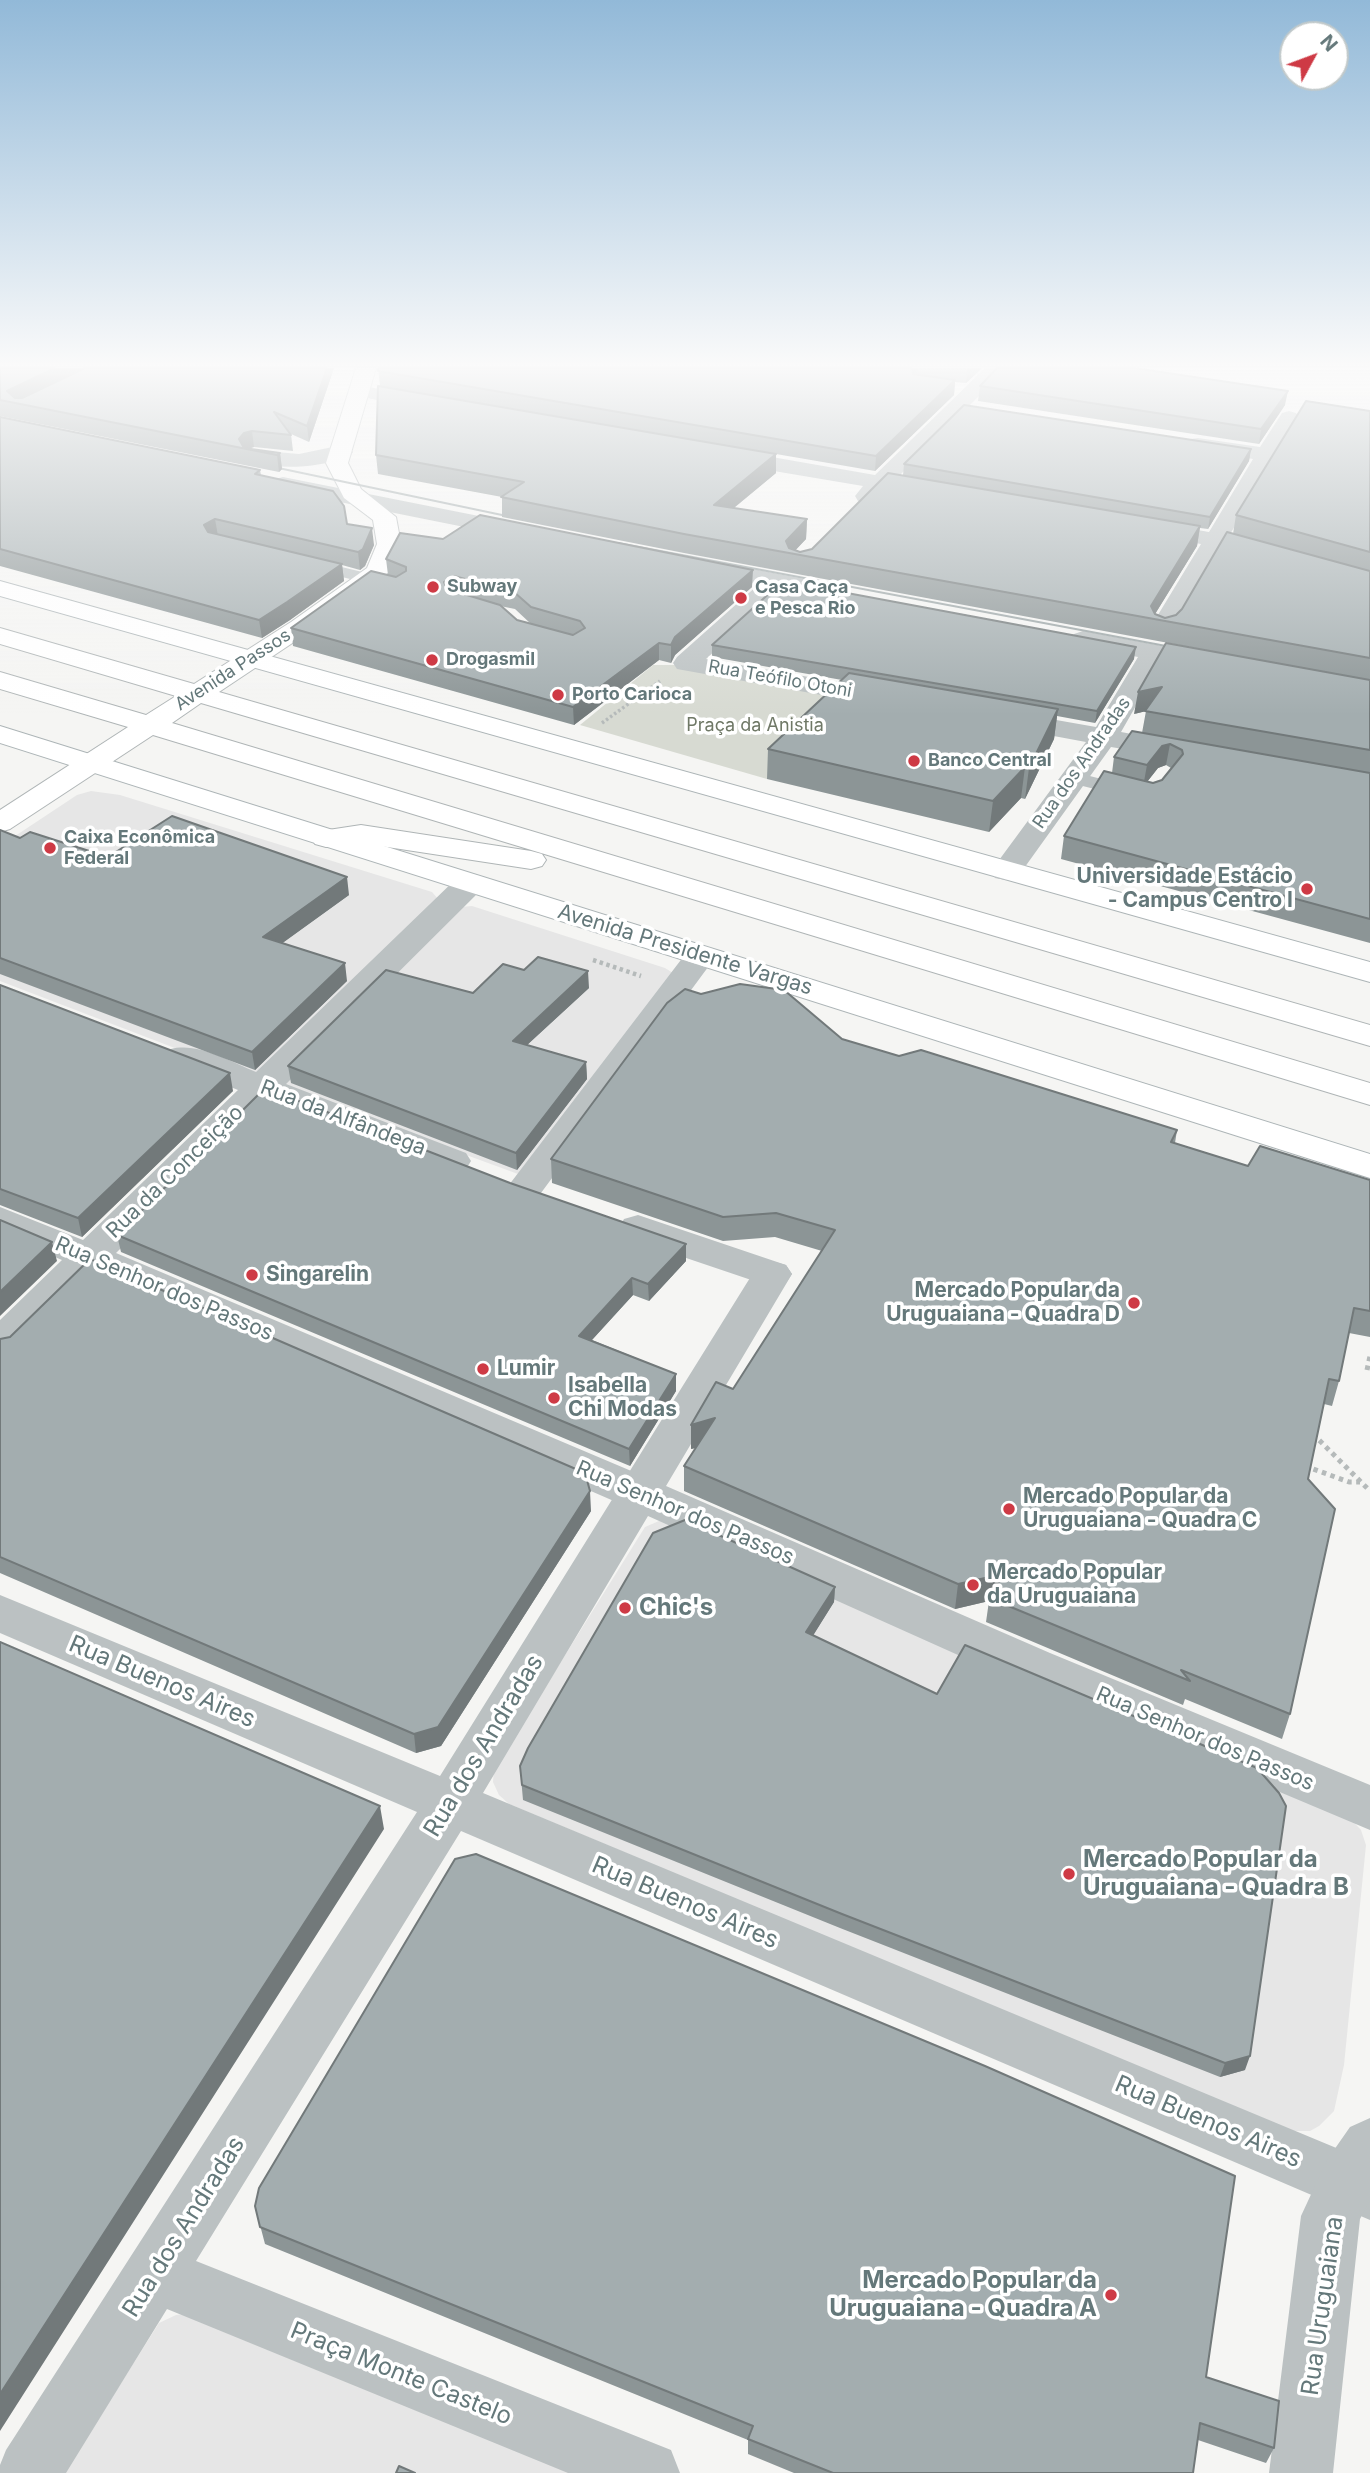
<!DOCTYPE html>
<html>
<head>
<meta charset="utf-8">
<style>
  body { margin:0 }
  #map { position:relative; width:1370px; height:2473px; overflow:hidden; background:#f5f5f3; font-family:Inter,sans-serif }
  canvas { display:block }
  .north { position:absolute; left:1279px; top:21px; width:70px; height:70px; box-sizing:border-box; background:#fff; border:2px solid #c1c9ca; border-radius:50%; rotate:49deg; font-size:19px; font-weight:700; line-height:28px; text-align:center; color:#64787a }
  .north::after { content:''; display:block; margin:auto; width:24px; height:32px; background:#ce3a45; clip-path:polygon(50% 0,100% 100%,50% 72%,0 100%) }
</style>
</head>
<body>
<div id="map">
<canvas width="1370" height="2473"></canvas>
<div class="north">N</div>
</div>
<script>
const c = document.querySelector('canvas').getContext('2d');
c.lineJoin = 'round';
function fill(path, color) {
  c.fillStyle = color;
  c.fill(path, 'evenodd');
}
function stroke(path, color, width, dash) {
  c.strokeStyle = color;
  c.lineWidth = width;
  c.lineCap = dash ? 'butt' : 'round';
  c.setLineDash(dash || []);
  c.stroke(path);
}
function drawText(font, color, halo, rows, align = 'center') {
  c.font = font + ' Inter,sans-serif';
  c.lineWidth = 7;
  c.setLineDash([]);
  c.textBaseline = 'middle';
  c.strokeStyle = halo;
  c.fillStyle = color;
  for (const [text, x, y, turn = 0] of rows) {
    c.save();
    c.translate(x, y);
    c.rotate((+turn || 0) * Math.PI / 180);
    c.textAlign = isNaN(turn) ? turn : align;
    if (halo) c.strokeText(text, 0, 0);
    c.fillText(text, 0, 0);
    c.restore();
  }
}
const built = new Path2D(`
  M91 791 120 795 432 892 438 899 256 1074 180 1050 0 981V846L77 795Z
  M472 906 665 968 673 973 518 1174 292 1091 287 1088 283 1077 461 907Z
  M666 1518 1348 1816 1361 1830 1366 1845 1344 2065 1334 2111 1319 2126 1310 2131H1289L509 1804 499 1795 493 1782 494 1769 645 1527Z
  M192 2313 575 2473H64L159 2323 176 2315Z`);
const green = new Path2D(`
  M653 665H680L853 697 767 779 580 725Z`);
const pathFar2 = new Path2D(`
  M602 723 660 681`);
const pathFar1 = new Path2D(`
  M593 960 641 976`);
const path = new Path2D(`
  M1367 1370 1370 1356
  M1313 1434 1370 1491
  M1305 1466 1349 1482H1360`);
const service = new Path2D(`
  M308 559 396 580 398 584 390 589 302 567 300 564 302 561Z
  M1074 772 1137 788 1140 792 1137 796 1130 798 1067 782 1064 778Z`);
const pedestrian = new Path2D(`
  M470 874 481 876 485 883 481 890 286 1084 466 1153 471 1161 466 1169 453 1173 440 1169 268 1102 116 1253 655 1481 661 1493 655 1505 639 1509 623 1505 94 1275 14 1354 0 1358V1320L62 1260 0 1234V1207L83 1240 238 1090 171 1063 166 1056 171 1049C198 1042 231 1062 256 1072L459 876Z
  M701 945 712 948 717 955 538 1197 525 1201 512 1197 506 1189 512 1181 690 948Z
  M638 1215 786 1265 792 1274 786 1283 772 1287 624 1237 619 1228 624 1219Z`);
const minor = new Path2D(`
  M985 368H1007L896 479 937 486 940 491 937 496 929 498 885 490C876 499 871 504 858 501L855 496 863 486 726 463 718 461 715 456 718 451 726 449 875 475Z
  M358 385 429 398 436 400 439 404 436 408 429 410 351 395 348 391 351 387Z
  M1289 411 1296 413 1300 417 1229 536 1370 576V591L1222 549 1172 633 1163 636 1154 633 1150 628 1201 544 1139 533 1135 528 1139 523 1147 521 1209 532 1253 459 1198 450 1190 449 1187 444 1190 439 1198 438 1260 447 1282 413Z
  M342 445 350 447 353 452 350 457C315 468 283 470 247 462L244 457 247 452 255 450 299 454Z
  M283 477 519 524 527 526 531 531 527 536 519 538 275 489 272 484 275 479Z
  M702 559 835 585 844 587 847 592 844 597 835 599 782 589 706 659 883 690 893 692 897 698 893 704 883 706 677 669 673 663 677 657 759 584 693 571 690 566 693 561Z
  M1083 631 1210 655 1219 657 1223 663 1219 669 1210 671 1161 662 1121 732 1186 744 1190 750 1186 756 1176 758 1111 747 1017 878 1006 880 995 878 991 871 1086 742 1005 727 995 725 991 719 995 713 1005 711 1096 727 1138 657 1074 644 1070 639 1074 634Z
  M772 1261 786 1265 792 1274 666 1486 1050 1653 1370 1785V1830L1016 1681 648 1516 483 1793 1370 2162V2220L461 1831 196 2261 671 2450 680 2473H568L167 2309 66 2473H0V2465L6 2450 417 1812 0 1633V1595L440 1776 758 1265Z`);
const tertiary = new Path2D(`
  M1370 2118V2200L1360 2219 1333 2473H1269L1301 2216 1327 2160 1350 2127Z`);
const secondary = new Path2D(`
  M0 581 1370 962V982L0 596Z
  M0 726 1370 1154V1178L0 743Z`);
const primary = new Path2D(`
  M356 368H376L348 463 361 489 396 517 401 544 389 572 309 632 219 692 1370 1025V1046L201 703 172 723 1370 1083V1105L153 735 10 829 0 832V810L128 727 0 689V672L146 715 176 696 0 644V628L194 684 291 622 367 568 377 544 373 520 344 498 326 463Z
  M361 825 531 851 542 854 546 860 542 866 531 869 361 843 326 847 315 844 311 838 315 832Z`);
const tram = new Path2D(`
  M264 465 521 519
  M618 543 1182 649`);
const wall = new Path2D(`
  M0 368H334L309 442 291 434 293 451 254 447 249 449 280 453 282 469 279 472 0 416Z
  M378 368H982L966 383 955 382 954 395 875 471 776 454V473L734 508 807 519 806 539 795 550 800 552 812 549 903 475 904 464 1251 449 1249 461 1208 529 1200 528 1197 546 1155 614 1165 618 1176 615 1182 609 1233 534 1236 515 1370 411V943L1061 859 1064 836 1112 773 1114 757 1142 733 1146 711 1134 714 1244 657 684 553 502 517V497L378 474 376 455 380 386ZM1166 765 1171 768 1162 780 1153 783 1147 782 1158 768Z
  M980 386 1285 405 1259 444 978 401Z
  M0 417 260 470 261 475 347 524 374 545 365 566 360 570 342 565 344 581 290 620 262 638 0 566Z
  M386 559 752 587 675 655 671 663 659 660 574 725 293 646 291 628 388 575ZM500 606 515 609 531 624 517 620Z
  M712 645 1134 659 1095 723 1057 716 1054 739 1025 799 1021 798 989 832 767 779 768 749 842 680 712 657Z
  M0 830 20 838 108 857 349 895 282 943 347 981 255 1070 0 974Z
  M0 985 233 1091 82 1237 0 1205Z
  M589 988 527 1045 586 1062 587 1079 517 1170 291 1083 288 1066 473 993Z
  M842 1039 899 1056 1177 1130 1175 1143 1248 1166 1370 1180V1337L1349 1333 1339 1381 1332 1406 1324 1404 1308 1479 1290 1714 1282 1739 1185 1699 1183 1705 986 1622 989 1601 955 1609 684 1491V1466L696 1448 691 1449 733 1389 822 1251 775 1237 723 1241 552 1183 551 1159Z
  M117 1235 686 1261 649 1301 633 1295 592 1340 676 1374V1391L630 1466 121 1252Z
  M0 1339 591 1511 441 1746 416 1753 0 1573Z
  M835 1587 834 1602 813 1635 1245 2070 1220 2077 840 1928 523 1800 520 1766Z
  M255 2206 1206 2377 1274 2448 1266 2463 1198 2440 1193 2473H794L748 2454V2440L265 2244Z`);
const shadedWall = new Path2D(`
  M55 368H90L17 404 7 391Z
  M327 368H334L309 442 307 426Z
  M911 368H918L917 376 910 378Z
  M982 368 966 383 967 369Z
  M955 380 954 395 875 471 876 456Z
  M1288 391 1285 405 1259 444 1261 429Z
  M252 431 254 447 246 449 241 448 239 439 244 433Z
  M1251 449 1249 461 1208 529 1210 517Z
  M280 453 282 469 279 472 277 455Z
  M776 454V473L714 524V505Z
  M215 519 218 536 207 543 204 525Z
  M807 519 806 539 793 553 786 552V541Z
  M1200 526 1197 546 1152 619 1151 606Z
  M372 528 374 545 365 566 360 570 358 552Z
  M342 564 344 581 290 620 262 638 259 620Z
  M753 570 752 587 675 655 671 663V645L675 637Z
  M454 576 456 593 445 599 444 582Z
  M659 643V660L574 725 573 707Z
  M1136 647 1134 659 1095 723 1097 711Z
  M1162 687 1159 708 1134 714 1138 692Z
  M1058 709 1054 739 1025 799 1029 768Z
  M1170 744 1166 765 1158 768 1143 787 1147 765 1162 746Z
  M1025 767 1021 798 989 832 993 801Z
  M347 877 349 895 266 955 263 937Z
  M345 963 347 981 255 1070 252 1052Z
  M588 971 589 988 514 1057 513 1041Z
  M586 1062 587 1079 517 1170 516 1153Z
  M230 1073 233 1091 82 1237 78 1218Z
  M52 1242 57 1261 0 1316V1292Z
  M686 1244V1261L649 1301 648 1284Z
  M632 1278 633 1295 580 1353 579 1336Z
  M676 1374V1391L630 1466 629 1449Z
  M715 1418 714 1443 691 1449V1425Z
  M590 1491 591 1511 441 1746 416 1753 414 1734Z
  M1003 1574 989 1598V1601L955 1609 958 1584Z
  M835 1587 834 1602 806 1647V1632Z
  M380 1806 384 1829 0 2431V2394Z
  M1250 2056 1245 2070 1220 2077 1225 2063Z`);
const building = new Path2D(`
  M0 368H55L7 391 15 398H22L85 368H327L307 426 274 412 291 435 252 431 244 433 239 439 244 448 280 453 277 455 0 400Z
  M378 368H912L913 374 955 380 876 456 378 371Z
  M997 368H1134L1288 391 1261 429 980 386Z
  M378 386 776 454 714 505 807 519 786 541 789 548 800 552 812 549 888 473 1200 526 1151 606 1155 614 1165 618 1176 615 1182 609 1227 532 1370 571V658L684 534 501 497 524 482 376 455Z
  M1306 401 1370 411V552L1236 515Z
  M964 405 1251 449 1210 517 904 464Z
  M0 417 260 470 255 474 333 491 344 506 347 524 372 528 363 549 358 552 215 519 204 525 208 532 342 564 287 602 259 620 0 549Z
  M480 515 753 570 675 637 671 645 659 643 573 707 291 628 371 571 396 577 406 571V567L386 559 400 533 443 539ZM454 576 514 592 531 607 580 621 585 628 573 635 517 620 500 605 447 589 444 582Z
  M783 581 1136 647 1097 711 712 645Z
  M1166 643 1370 680V750L1145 711 1162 687 1138 692Z
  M849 673 1058 709 1029 768 1025 767 993 801 768 749Z
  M1132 731 1370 773V919L1064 836 1104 771 1153 783 1162 780 1183 754 1182 750 1170 744 1162 746 1147 765 1114 757Z
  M172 816 347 877 263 937 345 963 252 1052 0 958V830L20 838 30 832 108 857Z
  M538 957 588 971 513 1041 586 1062 516 1153 288 1066 386 970 473 993 503 964 524 970Z
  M740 984 784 990 842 1039 899 1056 921 1050 1177 1130 1171 1142 1248 1166 1260 1146 1370 1180V1311L1354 1308 1339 1381 1329 1379 1308 1479 1335 1509 1290 1714 1181 1670 1190 1681 989 1598 1003 1574 958 1584 684 1466 715 1418 691 1425 716 1382 733 1389 835 1230 776 1213 723 1217 551 1159 667 1003 685 989 701 994Z
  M0 985 230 1073 78 1218 0 1189Z
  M265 1088 510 1183 686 1244 648 1284 632 1278 579 1336 676 1374 629 1449 117 1235Z
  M0 1220 52 1242 0 1292Z
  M90 1259 585 1473 590 1491 438 1727 414 1734 0 1557V1339L10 1337Z
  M685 1520 835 1587 806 1632 937 1694 965 1645 1257 1768 1279 1793 1286 1806 1250 2056 1225 2063 842 1914 522 1785 520 1766 528 1748 653 1533Z
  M0 1642 380 1806 0 2394Z
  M476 1854 985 2066 1235 2176 1206 2377 1279 2401 1274 2448 1200 2423 1193 2473H833L748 2439 753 2426 260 2227 255 2206 259 2188 455 1859Z
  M399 2466 415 2473H396Z`);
const markers = [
  [433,587,7,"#ce3a45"],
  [741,598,7,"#ce3a45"],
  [432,660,7,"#ce3a45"],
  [558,695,7,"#ce3a45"],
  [914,761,7,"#ce3a45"],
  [50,848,7,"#ce3a45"],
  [1307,889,7,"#ce3a45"],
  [252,1275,7,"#ce3a45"],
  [1134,1303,7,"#ce3a45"],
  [483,1369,7,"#ce3a45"],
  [554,1398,7,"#ce3a45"],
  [1009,1509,7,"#ce3a45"],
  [973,1585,7,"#ce3a45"],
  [625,1608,7,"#ce3a45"],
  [1069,1874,7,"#ce3a45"],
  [1111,2295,7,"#ce3a45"]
];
const farPoinames = [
  ["Subway",447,587],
  ["Casa Caça",755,588],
  ["e Pesca Rio",755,609],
  ["Drogasmil",446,660],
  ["Porto Carioca",572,695],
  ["Banco Central",928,761],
  ["Caixa Econômica",64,838],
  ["Federal",64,859]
];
const farStreetnames = [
  ["Avenida Passos",233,670,-33],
  ["Rua Teófilo Otoni",780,679,10],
  ["Rua dos Andradas",1082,763,-55]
];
const farParknames = [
  ["Praça da Anistia",755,726]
];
const poiNames = [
  ["Universidade Estácio",1293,877,"right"],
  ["- Campus Centro I",1293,901,"right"],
  ["Singarelin",266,1275],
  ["Mercado Popular da",1120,1291,"right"],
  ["Uruguaiana - Quadra D",1120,1315,"right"],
  ["Lumir",497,1369],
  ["Isabella",568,1386],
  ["Chi Modas",568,1410],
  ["Mercado Popular da",1023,1497],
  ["Uruguaiana - Quadra C",1023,1521],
  ["Mercado Popular",987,1573],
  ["da Uruguaiana",987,1597]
];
const streetNames = [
  ["Avenida Presidente Vargas",685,950,17],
  ["Rua da Alfândega",343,1118,21],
  ["Rua da Conceição",175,1172,-44],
  ["Rua Senhor dos Passos",164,1289,23],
  ["Rua Senhor dos Passos",685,1513,23],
  ["Rua Senhor dos Passos",1205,1739,23]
];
const nearPoinames = [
  ["Chic's",639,1608],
  ["Mercado Popular da",1083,1860],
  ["Uruguaiana - Quadra B",1083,1888],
  ["Mercado Popular da",1097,2281,"right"],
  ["Uruguaiana - Quadra A",1097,2309,"right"]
];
const nearStreetnames = [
  ["Rua Buenos Aires",162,1682,23],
  ["Rua dos Andradas",484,1746,-59],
  ["Rua Buenos Aires",685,1903,23],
  ["Rua Buenos Aires",1208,2122,23],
  ["Rua dos Andradas",184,2227,-58],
  ["Rua Uruguaiana",1323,2306,-82],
  ["Praça Monte Castelo",401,2374,22]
];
fill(built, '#e6e6e6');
fill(green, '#d7dad2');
stroke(secondary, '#adb5b7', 2);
stroke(primary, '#afb5b6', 2);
stroke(pathFar2, '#b5baba', 3.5, [2.5, 2.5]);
stroke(pathFar1, '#b5baba', 4.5, [3.5, 3.5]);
stroke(path, '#b5baba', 5, [4.5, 4.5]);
fill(service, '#bbc1c2');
fill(pedestrian, '#bbc1c2');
fill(minor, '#bbc1c2');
fill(tertiary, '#bbc1c2');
fill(secondary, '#fff');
fill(primary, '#fff');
stroke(tram, '#9ba5a6', 2);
fill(wall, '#8c9596');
fill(shadedWall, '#72797a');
fill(building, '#a3adaf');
stroke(building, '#72797a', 2);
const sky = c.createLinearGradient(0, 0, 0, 715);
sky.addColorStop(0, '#92b9d8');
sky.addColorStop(0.51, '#fafafa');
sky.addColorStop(1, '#fafafa00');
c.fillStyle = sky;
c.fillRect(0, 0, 1370, 715);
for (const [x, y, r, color] of markers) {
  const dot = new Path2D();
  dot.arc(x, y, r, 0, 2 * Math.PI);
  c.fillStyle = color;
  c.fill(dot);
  stroke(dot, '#fff', 2.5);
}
drawText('bold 18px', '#64787a', '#fff', farPoinames, 'left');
drawText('18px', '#64787a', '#fff', farStreetnames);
drawText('18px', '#6f7866', '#fff', farParknames);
drawText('bold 21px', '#64787a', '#fff', poiNames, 'left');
drawText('21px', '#64787a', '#fff', streetNames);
drawText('bold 24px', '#64787a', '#fff', nearPoinames, 'left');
drawText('24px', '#64787a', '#fff', nearStreetnames);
</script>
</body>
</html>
